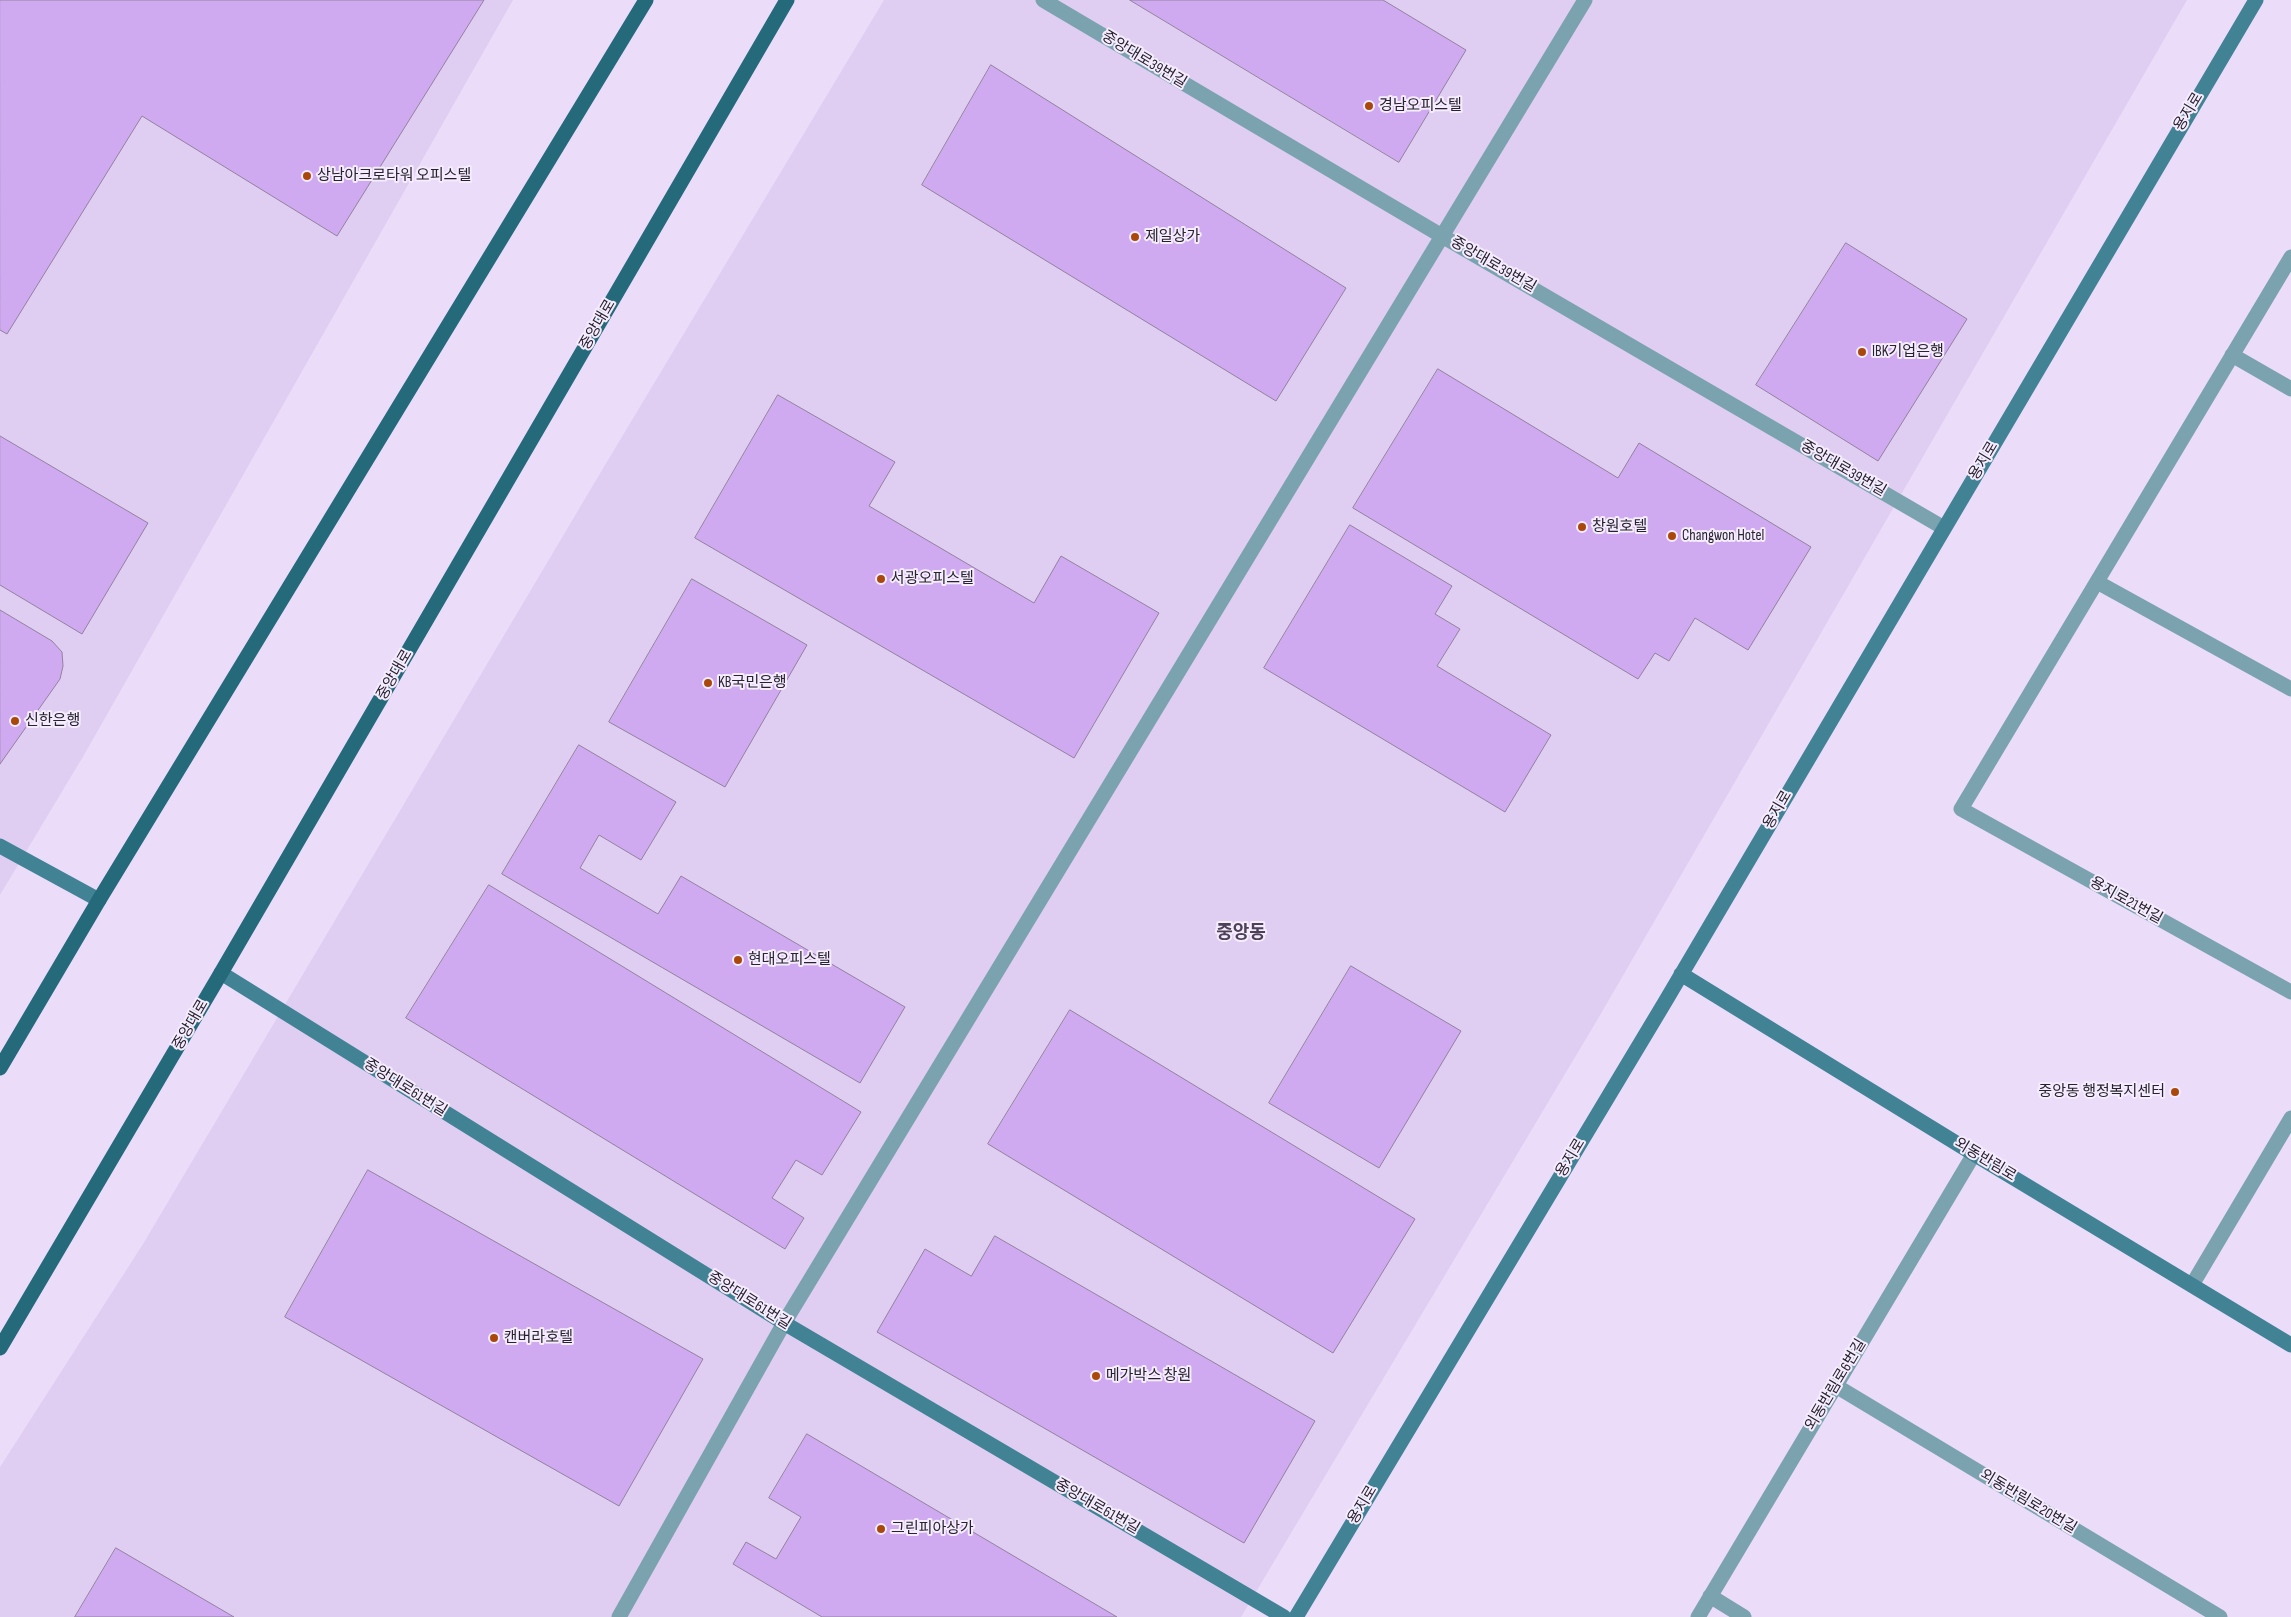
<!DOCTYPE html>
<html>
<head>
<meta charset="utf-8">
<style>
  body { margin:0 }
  canvas { display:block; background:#ebdcfa }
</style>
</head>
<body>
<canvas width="2291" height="1617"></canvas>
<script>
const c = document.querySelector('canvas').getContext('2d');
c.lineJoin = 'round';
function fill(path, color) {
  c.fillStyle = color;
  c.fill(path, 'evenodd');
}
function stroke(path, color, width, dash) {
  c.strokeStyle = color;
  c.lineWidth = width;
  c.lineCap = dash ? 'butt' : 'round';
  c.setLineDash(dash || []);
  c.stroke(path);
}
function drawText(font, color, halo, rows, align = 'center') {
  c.font = font + ' "Sofia Sans Condensed","Noto Sans KR",sans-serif';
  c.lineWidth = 4;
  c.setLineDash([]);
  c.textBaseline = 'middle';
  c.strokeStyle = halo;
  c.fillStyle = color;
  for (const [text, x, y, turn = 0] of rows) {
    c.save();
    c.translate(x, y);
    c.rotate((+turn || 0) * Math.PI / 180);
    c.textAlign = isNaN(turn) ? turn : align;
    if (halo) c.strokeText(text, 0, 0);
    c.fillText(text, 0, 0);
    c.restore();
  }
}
const built = new Path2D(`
  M0 0H513L84 755 0 895Z
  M884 0H2187L1599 1017 1241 1617H0V1467L143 1244 605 465Z`);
const building = new Path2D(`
  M0 0H484L337 236 142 116 7 334 0 330Z
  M1130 0H1383L1466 50 1399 162Z
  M991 65 1346 288 1276 401 922 185Z
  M1846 243 1967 319 1878 461 1756 385Z
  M1438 369 1618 478 1639 443 1811 547 1748 650 1695 618 1669 661 1655 653 1638 679 1353 508Z
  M778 395 895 462 869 506 1034 603 1061 556 1159 613 1074 758 695 538Z
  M0 436 148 523 82 634 0 585Z
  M1350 525 1452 586 1435 614 1460 629 1437 666 1551 735 1505 812 1264 668Z
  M692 579 807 645 725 787 609 722Z
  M0 610 52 641 62 652 63 666 60 679 0 764Z
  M579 745 676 802 641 860 599 835 580 868 658 914 681 876 905 1007 860 1083 502 874Z
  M489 885 861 1112 822 1175 796 1160 772 1198 804 1218 785 1249 406 1018Z
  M1351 966 1461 1031 1379 1168 1269 1103Z
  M1070 1010 1415 1219 1333 1353 988 1144Z
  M368 1170 703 1359 619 1506 285 1317Z
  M995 1236 1315 1421 1244 1543 877 1332 925 1249 971 1276Z
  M807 1434 1117 1617H822L733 1564 746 1542 776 1559 801 1517 769 1498Z
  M116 1548 234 1617H75Z`);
const street = new Path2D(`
  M1043 0 1442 236 1944 528
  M2291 257 1961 809 2291 992
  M2232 355 2291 389
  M2097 582 2291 689
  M2192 1285 2291 1118
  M1836 1386 2220 1617
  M1710 1596 1744 1617
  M619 1617 784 1323 1585 0
  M1698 1617 1974 1154`);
const secondary = new Path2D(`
  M0 846 99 900
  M221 973 784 1323 1284 1617
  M1681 974 1974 1154 2291 1345
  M1296 1617 1665 1002 2256 0`);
const primary = new Path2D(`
  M0 1068 99 900 646 0
  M0 1348 221 973 787 0`);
const markers = [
  [1369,106,5,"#aa480b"],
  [307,176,5,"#aa480b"],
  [1135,237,5,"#aa480b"],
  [1862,352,5,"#aa480b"],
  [1582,527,5,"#aa480b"],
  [1672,536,5,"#aa480b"],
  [881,579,5,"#aa480b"],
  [708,683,5,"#aa480b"],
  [15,721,5,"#aa480b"],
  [738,960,5,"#aa480b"],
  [2175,1092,5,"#aa480b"],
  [494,1338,5,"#aa480b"],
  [1096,1376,5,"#aa480b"],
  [881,1529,5,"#aa480b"]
];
const streetNames = [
  ["중앙대로39번길",1144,60,31],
  ["용지로",2189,112,-59],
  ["중앙대로39번길",1493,265,30],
  ["중앙대로",598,325,-60],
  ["용지로",1984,461,-59],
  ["중앙대로39번길",1843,469,30],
  ["중앙대로",395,675,-60],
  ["용지로",1778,810,-60],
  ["용지로21번길",2126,901,29],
  ["중앙대로",191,1025,-60],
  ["중앙대로61번길",405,1088,32],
  ["용지로",1571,1158,-59],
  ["외동반림로",1985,1160,31],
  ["중앙대로61번길",749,1301,32],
  ["외동반림로6번길",1836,1385,-59],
  ["외동반림로20번길",2028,1502,31],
  ["용지로",1363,1505,-59],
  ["중앙대로61번길",1097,1507,30]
];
const poiNames = [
  ["경남오피스텔",1379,106],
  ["상남아크로타워 오피스텔",317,176],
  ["제일상가",1145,237],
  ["IBK기업은행",1872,352],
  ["창원호텔",1592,527],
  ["Changwon Hotel",1682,536],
  ["서광오피스텔",891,579],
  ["KB국민은행",718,683],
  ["신한은행",25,721],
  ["현대오피스텔",748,960],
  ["중앙동 행정복지센터",2165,1092,"right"],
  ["캔버라호텔",504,1338],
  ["메가박스 창원",1106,1376],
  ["그린피아상가",891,1529]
];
const quarterNames = [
  ["중앙동",1241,933]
];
fill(built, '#e0cef2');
fill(building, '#cfaaf1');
stroke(building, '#91839e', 1);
stroke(street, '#7aa3af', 15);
stroke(secondary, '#418395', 15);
stroke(primary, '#256a7b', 15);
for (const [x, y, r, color] of markers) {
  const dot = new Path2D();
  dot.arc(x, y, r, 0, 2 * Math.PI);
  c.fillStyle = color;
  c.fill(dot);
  stroke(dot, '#f5ecfe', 2);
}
drawText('15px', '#27222d', '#f5ecfe', streetNames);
drawText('15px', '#27222d', '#f5ecfe', poiNames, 'left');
drawText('bold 18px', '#4d4159', '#f5ecfe', quarterNames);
</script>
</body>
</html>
